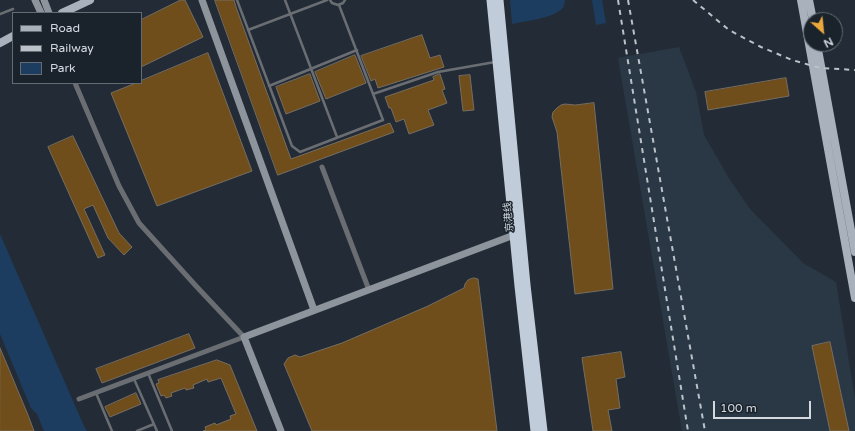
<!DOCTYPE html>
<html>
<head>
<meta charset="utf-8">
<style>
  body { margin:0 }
  #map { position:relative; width:855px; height:431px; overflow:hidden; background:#232c36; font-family:"Varela Round",sans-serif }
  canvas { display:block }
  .legend { position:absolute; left:12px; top:12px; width:130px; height:72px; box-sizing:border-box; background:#1a222c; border:1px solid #646b74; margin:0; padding:5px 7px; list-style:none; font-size:12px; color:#d3d9df }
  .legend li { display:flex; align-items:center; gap:8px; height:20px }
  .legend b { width:20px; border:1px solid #646b74 }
  .north { position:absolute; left:803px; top:12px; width:40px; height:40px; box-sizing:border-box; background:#1a222c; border:1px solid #646b74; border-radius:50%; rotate:153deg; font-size:11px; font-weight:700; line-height:16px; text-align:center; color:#d3d9df }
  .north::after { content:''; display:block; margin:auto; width:14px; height:18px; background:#eda83b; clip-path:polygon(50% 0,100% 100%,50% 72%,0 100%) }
  .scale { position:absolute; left:713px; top:401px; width:98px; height:18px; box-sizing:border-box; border:2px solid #d3d9df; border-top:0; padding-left:5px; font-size:12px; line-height:14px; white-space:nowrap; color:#d3d9df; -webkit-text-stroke:3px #1a222c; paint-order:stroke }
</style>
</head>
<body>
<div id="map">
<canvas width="855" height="431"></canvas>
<ul class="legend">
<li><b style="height:5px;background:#a8b1bc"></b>Road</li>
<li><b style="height:5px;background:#bbc2c8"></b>Railway</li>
<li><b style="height:11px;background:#1c3d5f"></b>Park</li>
</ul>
<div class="north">N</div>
<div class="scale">100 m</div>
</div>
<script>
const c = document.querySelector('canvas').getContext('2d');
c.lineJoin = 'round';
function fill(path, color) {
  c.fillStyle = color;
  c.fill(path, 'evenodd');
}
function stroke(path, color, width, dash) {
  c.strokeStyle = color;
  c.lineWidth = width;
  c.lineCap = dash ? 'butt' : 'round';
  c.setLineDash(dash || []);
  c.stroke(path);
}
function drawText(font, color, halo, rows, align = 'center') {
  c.font = font + ' "Varela Round","Noto Sans SC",sans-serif';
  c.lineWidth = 3;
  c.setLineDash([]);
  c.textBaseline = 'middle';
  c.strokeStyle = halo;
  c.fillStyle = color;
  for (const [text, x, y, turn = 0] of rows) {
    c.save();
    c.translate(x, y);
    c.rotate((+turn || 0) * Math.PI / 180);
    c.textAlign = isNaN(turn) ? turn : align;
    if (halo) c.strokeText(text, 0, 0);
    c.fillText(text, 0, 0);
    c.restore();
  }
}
const built = new Path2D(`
  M679 47 696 92 704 135 730 180 750 209 803 263 836 282 855 399V431H682L618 58Z`);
const green = new Path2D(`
  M510 0H565C565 0 564 6 564 6 558 18 524 21 512 24Z
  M592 0H602L606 23 596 25Z
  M0 234 84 426 87 431H44L37 414 31 408 0 334Z`);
const building = new Path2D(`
  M181 0H185L203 37 141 67V20Z
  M215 0H234L236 7 291 159 390 123 394 132 278 175Z
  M422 35 430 58 440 55 444 67 378 88 375 79 371 81 361 56Z
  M208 53 252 171 157 206 111 93 136 83H141V81Z
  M355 55 366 83 326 99 315 72Z
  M310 74 320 101 286 114 276 87Z
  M440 74 445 89 442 90 447 103 428 110 434 125 409 134 404 119 396 122 391 108H389L385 97 434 80 433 77Z
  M470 75 474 110 463 111 459 76Z
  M786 78 789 96 708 110 705 92Z
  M594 103 613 289 575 294 557 132 552 117 553 112 557 108 561 105 565 104 575 105Z
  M73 136 119 233 132 247 124 255 108 238 93 205 84 209 105 255 98 258 48 147Z
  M474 278 478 279 497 431H312L284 364 288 358 295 355 300 357 342 343 428 306 464 288 465 284 468 280Z
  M189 334 195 348 102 383 96 369Z
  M830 342 849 431H830L812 346Z
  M0 348 28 415 34 431H0Z
  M621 352 625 377 616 379 620 408 608 410 612 431H593L582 358Z
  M217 360 230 365 257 431H203L206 430 205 427 215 423 216 425 231 419 230 416 236 414 221 378 208 382 207 379 193 385 194 388 186 390 185 388 171 393 172 396 166 398 164 395 161 396 156 384 159 383 158 380Z
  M136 393 141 404 110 417 105 407Z`);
const lane = new Path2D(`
  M237 0 292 146 300 152 383 120 339 5
  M285 0 337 137
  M330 0 332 3 338 5 343 3 345 0
  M0 14 13 9
  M248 30 327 0
  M269 86 357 50
  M373 94 438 72 495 62
  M148 373 172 431
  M134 379 157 431
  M96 393 112 431
  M137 431 154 424`);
const street = new Path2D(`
  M75 83 119 186 139 223 196 286 244 337 79 399
  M322 167 369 290`);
const secondary = new Path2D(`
  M35 0 41 13
  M44 0 49 13
  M202 0 314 310
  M281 431 244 337 514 235`);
const primary = new Path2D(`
  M801 0 855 298
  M809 0 813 20
  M62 13 90 0
  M0 43 13 36
  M817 44 855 252`);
const highway = new Path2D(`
  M491 0 519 286 535 431
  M499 0 526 285 543 431`);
const rail = new Path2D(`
  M618 0 688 431
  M628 0 705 431
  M693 0 729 30 761 47 792 60 813 66 821 68 855 70`);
const streetNames = [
  ["京港线",509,217,-95]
];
fill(built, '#2a3846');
fill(green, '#1c3d5f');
fill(building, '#704e1b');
stroke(building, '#766d61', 1);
stroke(lane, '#6a6e73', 2.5);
stroke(street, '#6a6e73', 5);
stroke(secondary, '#8d949c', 7);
stroke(primary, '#a8b1bc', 8);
stroke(highway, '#c0ccd9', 9);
stroke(rail, '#bbc2c8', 2, [5, 5]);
drawText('10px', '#d3d9df', '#1a222c', streetNames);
</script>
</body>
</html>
